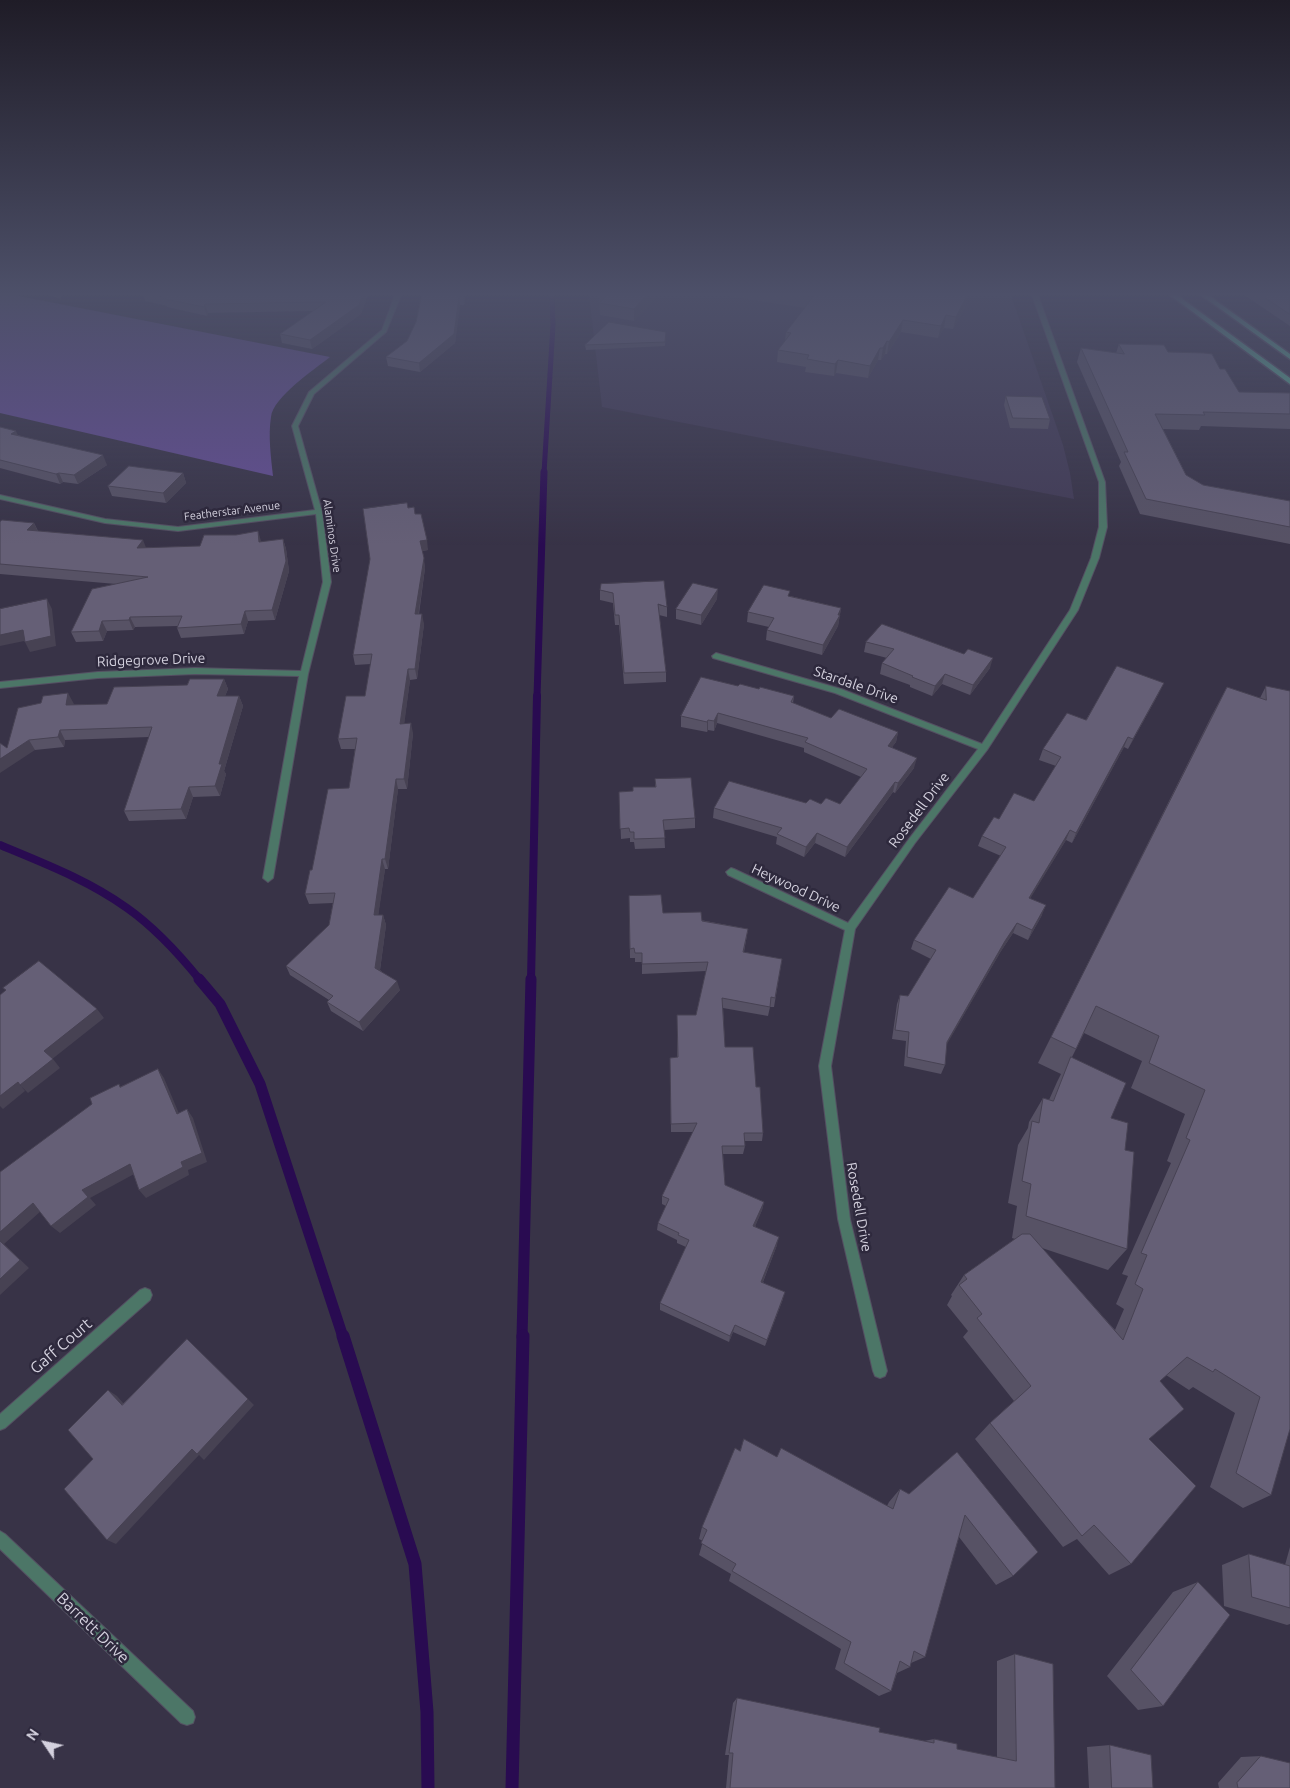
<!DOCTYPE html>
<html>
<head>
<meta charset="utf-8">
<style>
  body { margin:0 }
  #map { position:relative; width:1290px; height:1788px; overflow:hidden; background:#383347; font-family:Ubuntu,sans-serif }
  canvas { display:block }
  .north { position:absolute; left:20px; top:1718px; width:50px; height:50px; -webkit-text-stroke:4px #2e293d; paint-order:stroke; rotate:304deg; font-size:14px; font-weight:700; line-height:20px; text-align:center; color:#d4d1de }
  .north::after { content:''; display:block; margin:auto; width:18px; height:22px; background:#d4d1de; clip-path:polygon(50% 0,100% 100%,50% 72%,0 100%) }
</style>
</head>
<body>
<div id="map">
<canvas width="1290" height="1788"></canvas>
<div class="north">N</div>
</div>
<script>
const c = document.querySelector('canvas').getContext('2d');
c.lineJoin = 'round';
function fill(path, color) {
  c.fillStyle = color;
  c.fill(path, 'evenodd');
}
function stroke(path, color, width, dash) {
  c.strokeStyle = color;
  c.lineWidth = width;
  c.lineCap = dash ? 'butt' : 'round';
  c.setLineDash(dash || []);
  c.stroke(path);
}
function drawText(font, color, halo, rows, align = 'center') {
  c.font = font + ' Ubuntu,sans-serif';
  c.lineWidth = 5;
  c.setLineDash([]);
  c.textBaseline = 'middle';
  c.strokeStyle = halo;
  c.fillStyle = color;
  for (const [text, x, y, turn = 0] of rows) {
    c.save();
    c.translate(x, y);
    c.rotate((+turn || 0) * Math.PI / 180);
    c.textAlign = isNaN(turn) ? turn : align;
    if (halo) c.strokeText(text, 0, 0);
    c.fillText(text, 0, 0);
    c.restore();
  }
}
const built = new Path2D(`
  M589 295H1011L1063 445 1070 473 1074 499 602 407Z`);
const green = new Path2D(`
  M0 295H14L330 357C315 369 273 397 271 417 268 436 271 457 273 476L0 413Z`);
const streamFar4 = new Path2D(`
  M544 473 553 325 552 295`);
const streamFar3 = new Path2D(`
  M537 697 544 472`);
const streamFar2 = new Path2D(`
  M0 845C43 863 88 880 127 908 154 927 179 954 200 980
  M531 980 537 696`);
const streamFar1 = new Path2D(`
  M199 979 220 1004 260 1084 343 1337
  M522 1337 531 979`);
const stream = new Path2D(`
  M343 1336 415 1564 427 1712 428 1788
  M512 1788 523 1336`);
const minor = new Path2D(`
  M395 295H401L386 332 314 394 298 426 322 512 331 582 308 674 273 878 268 882 263 878 299 676 195 674 98 678 0 688V682L98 672 195 668 301 671 323 582 316 514 178 531 105 523 0 499V495L105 519 178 527 315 510 292 426 309 392 382 330Z
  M1032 295H1038L1105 482 1107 527 1099 558 1078 610 987 750 915 843 855 929 831 1066 850 1219 887 1371 885 1376 880 1378 875 1376 873 1371 838 1219 819 1066 845 930 728 875 726 872 731 868 734 869 848 923 909 839 978 749 835 693 713 658 712 656 716 653 841 689 982 744 1070 610 1091 558 1099 527V482Z
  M145 1288 150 1290 152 1295 150 1300 5 1428 0 1430V1414L140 1290Z
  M0 1531 5 1534 193 1711 195 1717 193 1723 187 1725 181 1723 0 1549Z`);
const primary = new Path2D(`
  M1170 295H1177L1290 378V384Z
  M1201 295H1208L1290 354V359Z`);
const wall = new Path2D(`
  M48 295H62L61 299Z
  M143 295H368L361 314 312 349 282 343 280 334 313 311 208 313 207 316 167 307V306L145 301Z
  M422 295H466L464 305H460L455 343 420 372 388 366 386 357 407 341 416 322Z
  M599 295H659L634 321 600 315Z
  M721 295H967L965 307 953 329 944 328 938 338 901 332 887 354H885L881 360H878L868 378 836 373 834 376 805 372 806 367 777 362 778 350 785 341 786 332 805 308Z
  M1244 295H1290V326Z
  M666 332 665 346 586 350 585 345Z
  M1119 344 1168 352 1220 369 1239 392 1290 393V429L1201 426 1199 430 1163 429 1186 475 1203 485 1290 501V544L1140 514 1119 466 1121 462 1077 362 1081 348 1116 353Z
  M1006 396 1050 419 1048 429 1010 428 1004 405Z
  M0 427 18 435 107 465 78 484 63 482 60 484 0 468Z
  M183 473 186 483 166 503 112 496 108 486Z
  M408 508 415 514 428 550 422 551 425 568 419 614 424 624 417 679 410 680 404 723 413 733 407 789H398L388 869H385L378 915H383L386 925 380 970 400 990 363 1031 331 1011 327 1002 329 1000 290 975 286 966 329 925 333 903 309 904 305 894 312 870 349 788 355 749H341L338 739 365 696 371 664 355 665 353 655Z
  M0 522 34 523 38 531 146 548 200 546 261 542 283 539 286 549 289 571 275 620 248 621 244 634 181 638 177 628 178 626 135 627 133 630 107 631 103 641 76 642 71 632 116 584 0 574Z
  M600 590 667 607V617L659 615 666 672V682L624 684 619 625H615L613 603 600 600Z
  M790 596 841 608 838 626 822 655 766 640 767 630 769 627 747 622 748 612Z
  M717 599 701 625 676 619V609Z
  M866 642 990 668 970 695 942 684 932 696 910 687V685L880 674 882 663 887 658 864 652Z
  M224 679 228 689 225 696H239L243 706 224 771 226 774 220 796 193 797 186 819 129 821 124 811 149 737 65 740 64 747 35 750 7 748 74 704 73 705 107 704 187 685Z
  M738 686 759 689 794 696 793 703 831 718 898 732 896 742 892 747 914 768 895 793 893 792 845 857 815 843 804 857 776 844 777 837 713 818 714 808 806 803 840 804 861 777 804 752V748L717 723 714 731 708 730 707 732 681 727V716Z
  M1266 686 1271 1495 1243 1508 1210 1487 1235 1413 1193 1387 1189 1390 1166 1375 1160 1381 1149 1439 1131 1564 1109 1575 1077 1539 1063 1547 975 1439 990 1423 1014 1401 963 1337 968 1331 947 1305 952 1296 951 1295 964 1275 1015 1239 1012 1238 1017 1206 1008 1203 1018 1145 1028 1128 1029 1122 1043 1098 1049 1100 1057 1082 1061 1074 1038 1063 1212 715 1227 687 1260 698ZM1084 1033 1142 1061 1131 1088 1185 1114 1167 1161 1171 1163 1122 1274 1128 1276 1116 1304 1124 1309 1115 1330 1042 1248 1108 1270 1127 1249 1125 1150 1111 1118 1072 1057Z
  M1159 693 1128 749 1124 747 1072 843 1066 840 1030 898 1042 915 1028 940 1013 933 1001 951 946 1045 945 1065 941 1074 904 1066 906 1041 892 1039 897 1004 900 995 908 996 931 959 911 949 914 940 973 898 1001 856 978 846 982 836 999 819 1034 801 1056 766 1039 760 1043 749 1086 720Z
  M655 779 695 818V828L664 830 665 848 635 849 634 842H630V838L621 839 619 792 633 791 655 787Z
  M629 896 663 913 748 929 744 952 782 959 774 1007H770L768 1016 723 1008 725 1047 756 1087 763 1133 762 1141H744L745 1146 743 1154H723L725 1185 764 1202 762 1210 755 1226 777 1245 763 1282 783 1299 765 1346 733 1332 729 1342 660 1310V1303L686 1247 677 1243V1240L657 1230 658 1223 666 1206 662 1204V1196L693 1132H671L670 1058 677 1057V1015H696L706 971 642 974V962H635V958H630Z
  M957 1452 1013 1576 996 1585 959 1537 925 1657 911 1663 910 1667 897 1673 891 1691 879 1696 835 1669 841 1649 729 1581 731 1574 699 1555 703 1541 699 1539 702 1527 777 1457 887 1506 889 1502 900 1489 909 1494Z
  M1290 1547V1624L1287 1625 1224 1606 1222 1565 1249 1554 1285 1565Z
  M1198 1582 1163 1706 1138 1710 1107 1676 1173 1592Z
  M1015 1654 1055 1788H726L729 1755H725L733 1703 737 1698 879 1732 924 1741 934 1739 957 1749 997 1758V1661Z
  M1110 1745 1153 1788H1089L1087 1747Z
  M1261 1756 1290 1788H1219L1218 1783 1241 1757Z`);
const shadedWall = new Path2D(`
  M363 295H368L361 314 312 349 310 340Z
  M463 295H466L464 305 463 296Z
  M647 295H659L634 321V309Z
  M967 295 965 307 953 329 956 317Z
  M459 297 460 305 455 343 420 372 419 363Z
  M205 304 208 313 207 316 204 307Z
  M946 315 944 328 938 338 941 326Z
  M903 320 901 332 887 354 889 342Z
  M887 341 885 354 881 360 883 348Z
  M880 348 878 360 868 378 870 366Z
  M838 360 836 373 834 376 835 364Z
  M16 431 20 440 11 434Z
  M103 455 107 465 78 484 74 475Z
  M59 473 63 482 60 484 56 474Z
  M183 473 186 483 166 503 163 493Z
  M34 523 38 532 27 530Z
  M258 531 261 541 262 552 259 542Z
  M283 539 286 549 289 571 275 620 272 610Z
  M143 540 147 550 137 548Z
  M427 540 428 550 421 551 420 541Z
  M424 558 425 568 417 624 415 614Z
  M718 589 717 599 701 625V615Z
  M47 599 52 609 56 646 30 652 25 642Z
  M841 608 838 626 822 655 823 645Z
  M245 611 248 621 244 634 241 624Z
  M422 614 424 624 417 679 415 669Z
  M130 617 135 627 133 630 129 620Z
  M102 621 107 631 103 641 99 631Z
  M23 630 29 640 0 646V635Z
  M993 658 990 668 970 695 973 685Z
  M408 669 410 680 403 734 400 724Z
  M945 674 942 684 932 696 935 686Z
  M224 679 228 689 221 706 217 696Z
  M1164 683 1159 693 1128 749 1133 739Z
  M68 693 74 704 71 715 66 705Z
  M239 696 243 706 224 771 226 774 220 796 215 786 219 764Z
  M718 713 717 723 714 731V721Z
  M708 720V730L707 732V722Z
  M411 723 413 733 407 789 404 779Z
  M60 730 65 740 64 747 58 737Z
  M898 732 896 742 885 756 888 746Z
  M1128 737 1124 747 1072 843 1076 833Z
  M29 740 35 750 0 773V759Z
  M917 758 914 768 895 793 898 783Z
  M396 779 398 789 388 869 385 859Z
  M895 782 893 792 845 857 847 847Z
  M189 787 193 797 186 819 181 809Z
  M1070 830 1066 840 1025 907 1029 898Z
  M817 833 815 843 804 857 806 847Z
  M382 859 385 869 377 925 374 915Z
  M1046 905 1042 915 1028 940 1032 930Z
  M383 915 386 925 379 977 375 968Z
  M1017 923 1013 933 1001 951 943 1051 947 1042 1005 941Z
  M397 981 400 990 363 1031 359 1022Z
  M97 1009 104 1018 51 1060 44 1051Z
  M53 1059 60 1068 28 1093 20 1085Z
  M158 1069 164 1078 183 1123 177 1114Z
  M18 1082 25 1091 3 1109 0 1106V1096Z
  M187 1109 193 1118 207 1162 188 1170 189 1175 146 1198 139 1190 181 1162Z
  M130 1164 136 1173 90 1198 96 1205 60 1233 51 1226 82 1190Z
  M764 1202 762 1210 752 1234 753 1226Z
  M33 1203 41 1211 4 1244 29 1268 0 1295V1232Z
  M779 1237 777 1245 760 1289 761 1282Z
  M785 1292 783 1299 765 1346 767 1340Z
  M735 1325 733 1332 729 1342 730 1336Z
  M108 1390 117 1396 130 1411 122 1405Z
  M248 1399 254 1405 204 1460 199 1455 116 1544 107 1540 192 1449Z`);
const building = new Path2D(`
  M155 295H363L359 305 310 340 280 334 326 302 205 304 204 307 165 299 166 298Z
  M422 295H463V296L459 297 454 334 419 363 386 357 407 341 416 322Z
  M605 295H647L634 309 599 303 607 295Z
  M797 295H967L956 317 946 315 941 326 903 320 889 342 887 341 883 348H880L870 366 838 360 835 364 807 359 809 355 778 350 791 333 786 332 813 297Z
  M1261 295H1290V314Z
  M609 322 666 332 665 342 585 345Z
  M1119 344 1164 345 1168 352 1204 353 1212 354 1220 369H1225L1239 392 1290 393V414L1203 412 1205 415 1155 414 1186 475 1203 485 1290 501V527L1146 499 1124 452H1128L1081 348 1124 354Z
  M1006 396 1042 397 1050 419 1013 418Z
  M0 427 16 431 11 434 103 455 74 475 59 473 56 474 0 460Z
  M129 466 183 473 163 493 108 486Z
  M407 503 408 508 414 507 415 514H421L427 540 420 541 424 558 415 614H422L415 669H408L400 724 411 723 404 779H396L385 859H382L374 915H383L375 968 397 981 359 1022 327 1002 333 996 286 966 329 925 335 893 305 894 310 870H312L328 789 349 788 357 738 338 739 346 696H365L372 654 353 655 370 559 363 509Z
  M2 520 34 523 27 530 143 540 137 548 200 546 204 535H236L258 531 259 542 283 539 286 561 272 610 245 611 241 624 177 628 182 616 130 617 129 620 102 621 99 631 71 632 92 589 148 577 0 564V522Z
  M664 581 667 607 658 604 666 672 624 673 619 615H615L613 593 600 590 601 584Z
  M693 583 718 589 701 615 676 609Z
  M764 585 790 591 788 596 841 608 838 615H840L823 645 767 630 774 618 748 612Z
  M47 599 51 636 25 642 23 630 0 635V609Z
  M882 624 964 654 968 649 993 658 973 685 945 674 935 686 912 677 913 676 882 663 894 649 866 642Z
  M1117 666 1164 683 1133 739 1128 737 1076 833 1070 830 1029 898 1046 905 1032 930 1017 923 1005 941 947 1042 945 1065 907 1057 909 1032 895 1030 900 995 908 996 936 950 914 940 949 887 973 898 1006 847 982 836 994 817 999 819 1014 793 1034 801 1061 757 1043 749 1067 713 1086 720Z
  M701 677 738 686 740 684 759 689 760 687 794 696 791 702 831 718 839 709 898 732 888 746 917 758 898 783 895 782 847 847 817 833 806 847 777 834 782 828 714 808 729 781 806 803 810 799 821 804 826 798 840 804 867 769 805 742 808 738 718 713 714 721 708 720 707 722 681 716Z
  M190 679H224L217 696H239L219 764H222L215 786 189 787 181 809 124 811 152 727 60 730 58 737 29 740 0 759V743L7 748 18 708 41 703 43 696 68 693 66 705 107 704 114 687 187 685Z
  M1266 686 1290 691V1429L1271 1495 1236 1473 1260 1397 1215 1369 1213 1372 1187 1357 1160 1381 1184 1409 1149 1439 1196 1486 1131 1564 1094 1525 1082 1536 990 1423 1031 1386 977 1318 982 1314 959 1285 967 1279 964 1275 1022 1234H1030L1123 1340 1143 1289 1135 1284 1147 1255 1141 1253 1190 1140 1186 1138 1205 1090 1149 1063 1159 1036 1096 1006 1076 1049 1051 1037 1227 687 1266 700Z
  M691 778 695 818 663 820 665 838 634 839V832H630L629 828 620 829 619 792 633 791V787H656L655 779Z
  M661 895 663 913 701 912 702 921 748 929 743 952 782 959 775 998 771 997 770 1007 722 998 725 1047H753L756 1087H760L763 1133H744L745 1146H722L725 1185 764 1202 753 1226 779 1237 761 1282 785 1292 767 1340 735 1325 730 1336 660 1303 689 1240 678 1235 679 1233 658 1223 669 1199 662 1196 697 1123 671 1124 670 1058 678 1057 677 1015H696L708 962 642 964V953H635L634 948 630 949 629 896Z
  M39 961 97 1009 44 1051 53 1059 20 1085 18 1082 0 1096V995L6 990 3 988Z
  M1071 1057 1126 1083 1111 1118 1128 1123 1125 1150 1134 1152 1127 1249 1026 1216 1031 1184 1022 1181 1032 1121 1039 1123 1043 1098 1053 1101Z
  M158 1069 177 1114 187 1109 202 1153 181 1162 183 1167 139 1190 130 1164 82 1190 88 1197 51 1226 33 1203 0 1232V1172L92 1104 90 1098 119 1084 120 1087Z
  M0 1241 20 1260 0 1279Z
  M187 1339 248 1399 197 1454 192 1449 107 1540 64 1489 93 1459 68 1430 108 1390 122 1405Z
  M744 1439 777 1457 781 1448 893 1509 900 1489 909 1494 957 1452 1038 1552 1013 1576 965 1515 925 1657 914 1651 910 1667 900 1661 891 1691 844 1663 851 1642 732 1571 736 1564 701 1543 707 1530 702 1527 735 1448 740 1451Z
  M1249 1554 1290 1566V1608L1252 1597Z
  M1198 1582 1230 1615 1163 1706 1131 1670Z
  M1015 1654 1053 1664 1055 1788H730L733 1753H729L737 1698 880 1728 879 1732 934 1743V1739L957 1744V1749L1016 1761Z
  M1110 1745 1151 1755 1153 1788H1112Z
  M1261 1756 1290 1763V1788H1238L1237 1783Z`);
const farStreetnames = [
  ["Featherstar Avenue",232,511,-7],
  ["Alaminos Drive",332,536,82]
];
const streetNames = [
  ["Ridgegrove Drive",151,660,-2],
  ["Stardale Drive",856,685,19],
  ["Rosedell Drive",919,810,-53],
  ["Heywood Drive",796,888,25],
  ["Rosedell Drive",859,1207,80]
];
const nearStreetnames = [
  ["Gaff Court",61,1346,-41],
  ["Barrett Drive",93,1628,44]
];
fill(built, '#423b56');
fill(green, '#654e96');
stroke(streamFar4, '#290b51', 5);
stroke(streamFar3, '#290b51', 7);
stroke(streamFar2, '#290b51', 8);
stroke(streamFar1, '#290b51', 11);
stroke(stream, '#290b51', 13);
stroke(minor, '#544f62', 2);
stroke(primary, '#544f62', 3);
fill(minor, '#4c7667');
fill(primary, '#58b496');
fill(wall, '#575265');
fill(shadedWall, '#474253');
fill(building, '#655f76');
stroke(building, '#474253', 1);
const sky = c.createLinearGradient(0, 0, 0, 545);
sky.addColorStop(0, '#1f1c27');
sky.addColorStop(0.54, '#4d5069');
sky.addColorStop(1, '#4d506900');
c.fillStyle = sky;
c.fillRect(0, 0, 1290, 545);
drawText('11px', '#d4d1de', '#2e293d', farStreetnames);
drawText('14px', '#d4d1de', '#2e293d', streetNames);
drawText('16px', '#d4d1de', '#2e293d', nearStreetnames);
</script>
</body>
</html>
